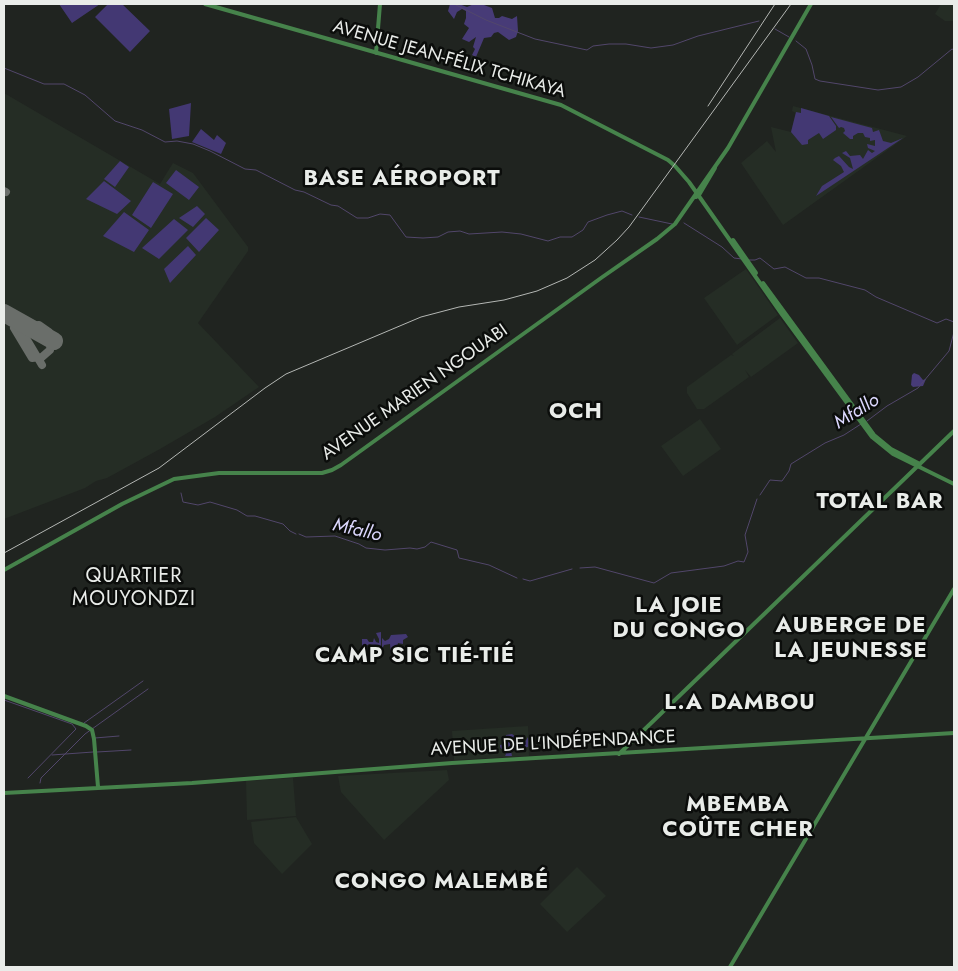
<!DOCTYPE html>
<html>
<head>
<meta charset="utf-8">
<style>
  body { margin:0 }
  #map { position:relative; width:958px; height:971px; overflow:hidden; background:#202420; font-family:Jost,sans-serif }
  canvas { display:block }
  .frame { position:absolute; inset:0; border:5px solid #e9ece9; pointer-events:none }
</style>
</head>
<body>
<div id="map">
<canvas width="958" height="971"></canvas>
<div class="frame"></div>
</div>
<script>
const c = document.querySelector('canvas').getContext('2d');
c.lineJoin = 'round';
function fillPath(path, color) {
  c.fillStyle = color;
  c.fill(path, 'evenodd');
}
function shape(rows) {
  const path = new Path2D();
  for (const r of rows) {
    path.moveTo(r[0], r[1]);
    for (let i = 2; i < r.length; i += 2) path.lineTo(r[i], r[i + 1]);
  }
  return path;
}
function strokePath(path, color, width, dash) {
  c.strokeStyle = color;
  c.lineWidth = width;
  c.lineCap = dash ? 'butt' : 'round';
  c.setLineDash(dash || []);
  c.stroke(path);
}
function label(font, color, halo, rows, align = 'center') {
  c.font = font + ' Jost,sans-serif';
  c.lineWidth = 5;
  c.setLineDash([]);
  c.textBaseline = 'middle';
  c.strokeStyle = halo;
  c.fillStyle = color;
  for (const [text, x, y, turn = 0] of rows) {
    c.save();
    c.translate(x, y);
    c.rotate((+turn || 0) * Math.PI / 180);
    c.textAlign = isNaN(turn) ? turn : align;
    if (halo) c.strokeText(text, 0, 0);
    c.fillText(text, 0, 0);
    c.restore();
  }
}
fillPath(shape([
  [941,4,954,4,954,21,945,21,935,14],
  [4,93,160,184,173,163,193,173,248,247,248,251,198,323,259,387,215,417,160,449,107,478,96,481,85,488,4,519],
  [793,106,907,136,783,225,741,163,767,141,776,152,771,127,791,132,796,113,792,111],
  [746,269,778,315,737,345,704,298],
  [780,318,798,343,751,377,745,370,749,377,704,409,697,409,687,393,687,387,731,355,734,356,732,354],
  [700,419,721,449,683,476,661,446],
  [528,726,529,756,454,760,452,731],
  [447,770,449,780,384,840,341,792,338,776],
  [293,778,296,816,247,820,246,781],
  [296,817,312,844,282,874,254,843,251,822],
  [577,867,606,896,567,932,540,904]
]), '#252d25');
fillPath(shape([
  [59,4,100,4,72,23],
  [108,4,122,4,150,31,130,52,95,17],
  [191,103,189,136,172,139,169,109],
  [801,108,829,116,836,126,836,130,823,139,819,133,808,140,808,144,802,145,791,132,796,112,801,113],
  [831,117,872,128,873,132,879,130,883,141,891,143,903,138,816,196,822,186,844,172,841,166,833,160,835,158,839,156,849,167,853,169,850,158,842,153,846,151,850,156,860,155,863,159,868,150,872,153,875,151,868,148,867,144,875,146,875,140,870,141,870,138,865,137,863,133,858,133,853,136,853,139,850,139,843,133,845,131,844,128,841,127,839,128],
  [201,129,214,140,217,135,226,143,221,154,192,142],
  [120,161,129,167,115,187,104,179],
  [176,170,199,187,189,200,166,183],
  [104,181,131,201,117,214,86,199],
  [153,182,173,194,151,228,132,215],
  [197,206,205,214,193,227,179,218],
  [124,212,149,230,134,252,103,236],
  [206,218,219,230,199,252,186,238],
  [174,219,188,230,159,259,142,248],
  [188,246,196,255,170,283,164,269],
  [381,632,381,648,378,645,373,650,372,645,369,644,362,649,362,639,367,639,369,642,373,642,374,638,376,642,379,643,379,639,376,633],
  [406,634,408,637,403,640,403,644,398,643,396,654,391,654,390,644,384,645,382,649,382,638,385,641,389,639,391,635],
  [512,734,516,737,514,745,524,744,528,737,528,747,513,749,511,751,512,756,505,756,506,754,500,747,500,745,505,744,506,735]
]), '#433873');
fillPath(shape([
  [450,4,459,4,467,7,474,4,484,5,492,8,495,18,499,18,502,16,512,19,517,16,518,31,516,37,509,40,498,32,494,33,491,37,484,38,476,57,472,55,475,49,473,47,476,37,469,42,462,39,469,28,464,24,466,18,466,11,462,9,457,12,454,19,448,11],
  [914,373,919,375,923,380,926,379,923,386,913,387,911,385,912,375]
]), '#473b77');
strokePath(shape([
  [454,4,486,20,535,39,587,50,593,46,609,44,626,44,651,48,673,45,698,36,759,21],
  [775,29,789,37],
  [796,41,806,49,812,65,815,79,820,81,878,90,901,87,918,77,952,49,954,50],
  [4,68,44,84,64,84,85,95,115,121,142,130,165,142,177,141,193,144,210,151,245,169,256,170,295,190,304,192,331,205,338,206,357,218,368,218,380,214,390,215,406,237,423,238,438,237,448,232,460,231,469,234,502,232,521,234,548,241,560,237,572,237,583,230,588,222,607,215,622,211,632,215],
  [639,217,672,224],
  [684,223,722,247,734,258,742,259],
  [748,260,755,260,760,258,774,269,785,267,806,278,819,278,865,290,876,297,937,323,946,319,954,322],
  [867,421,887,406,918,388,949,351,954,332],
  [181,493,183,502,198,505,210,502,237,510,247,516,255,516,283,524,290,531,296,534],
  [760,495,770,480,782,481,789,471,791,464,825,443,844,435,861,424],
  [299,534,306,537,335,536,359,544,366,548,385,550,410,548,417,549,425,547,431,542,457,550,459,558,489,565,517,578],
  [580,568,595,567,654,583,671,573,724,566,738,561,744,562,748,552,745,535,757,499],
  [523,579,530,581,572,569],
  [4,700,72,724,76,729,28,778],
  [84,723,143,681],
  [95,738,119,736],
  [97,752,131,750],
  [52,755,93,752],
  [40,783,41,778,85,734,148,689]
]), '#52476b', 1);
strokePath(shape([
  [4,191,6,192],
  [11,317,17,323,42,365],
  [14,328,32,358,42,357,50,350,51,340,49,332,39,325,28,326]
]), '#6a6e6a', 8);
strokePath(shape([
  [4,313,54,341]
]), '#6a6e6a', 18);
strokePath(shape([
  [205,4,561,105,668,160,675,166,689,182,781,313,872,437,893,454,954,484],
  [376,53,380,4],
  [696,197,699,195,715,168],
  [733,240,756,273],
  [763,283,874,435,891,449,920,464],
  [4,570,122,504,174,479,219,473,322,473,332,470,341,465,601,278,657,239,675,224,728,148,811,4],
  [4,696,86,726,92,730,94,739,98,787],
  [619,754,954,431],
  [4,793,192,783,452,763,954,733],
  [730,967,954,589]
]), '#46834b', 4);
strokePath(shape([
  [708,106,775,4],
  [4,553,159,468,265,388,286,374,421,317,459,307,504,300,537,291,567,278,595,260,617,240,629,227,791,4]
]), '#b4b7b4', 1);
label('18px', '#e9ece9', '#0b0d0b', [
  ["AVENUE JEAN-FÉLIX TCHIKAYA",449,60,16],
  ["AVENUE MARIEN NGOUABI",415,393,-35],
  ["AVENUE DE L'INDÉPENDANCE",553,744,-3]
]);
label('italic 19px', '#dcd8fe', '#0b0d0b', [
  ["Mfallo",857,412,-32],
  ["Mfallo",357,531,13]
]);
c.letterSpacing = '1px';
label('20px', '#e9ece9', '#0b0d0b', [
  ["QUARTIER",134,577],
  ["MOUYONDZI",134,600]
]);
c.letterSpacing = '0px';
c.letterSpacing = '1px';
label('bold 22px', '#e9ece9', '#0b0d0b', [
  ["BASE AÉROPORT",402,180],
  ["OCH",576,413],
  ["TOTAL BAR",880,503],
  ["LA JOIE",679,607],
  ["DU CONGO",679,632],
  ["AUBERGE DE",851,627],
  ["LA JEUNESSE",851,652],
  ["CAMP SIC TIÉ-TIÉ",415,657],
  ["L.A DAMBOU",740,704],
  ["MBEMBA",738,806],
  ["COÛTE CHER",738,831],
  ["CONGO MALEMBÉ",442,883]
]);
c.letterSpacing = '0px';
</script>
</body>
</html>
